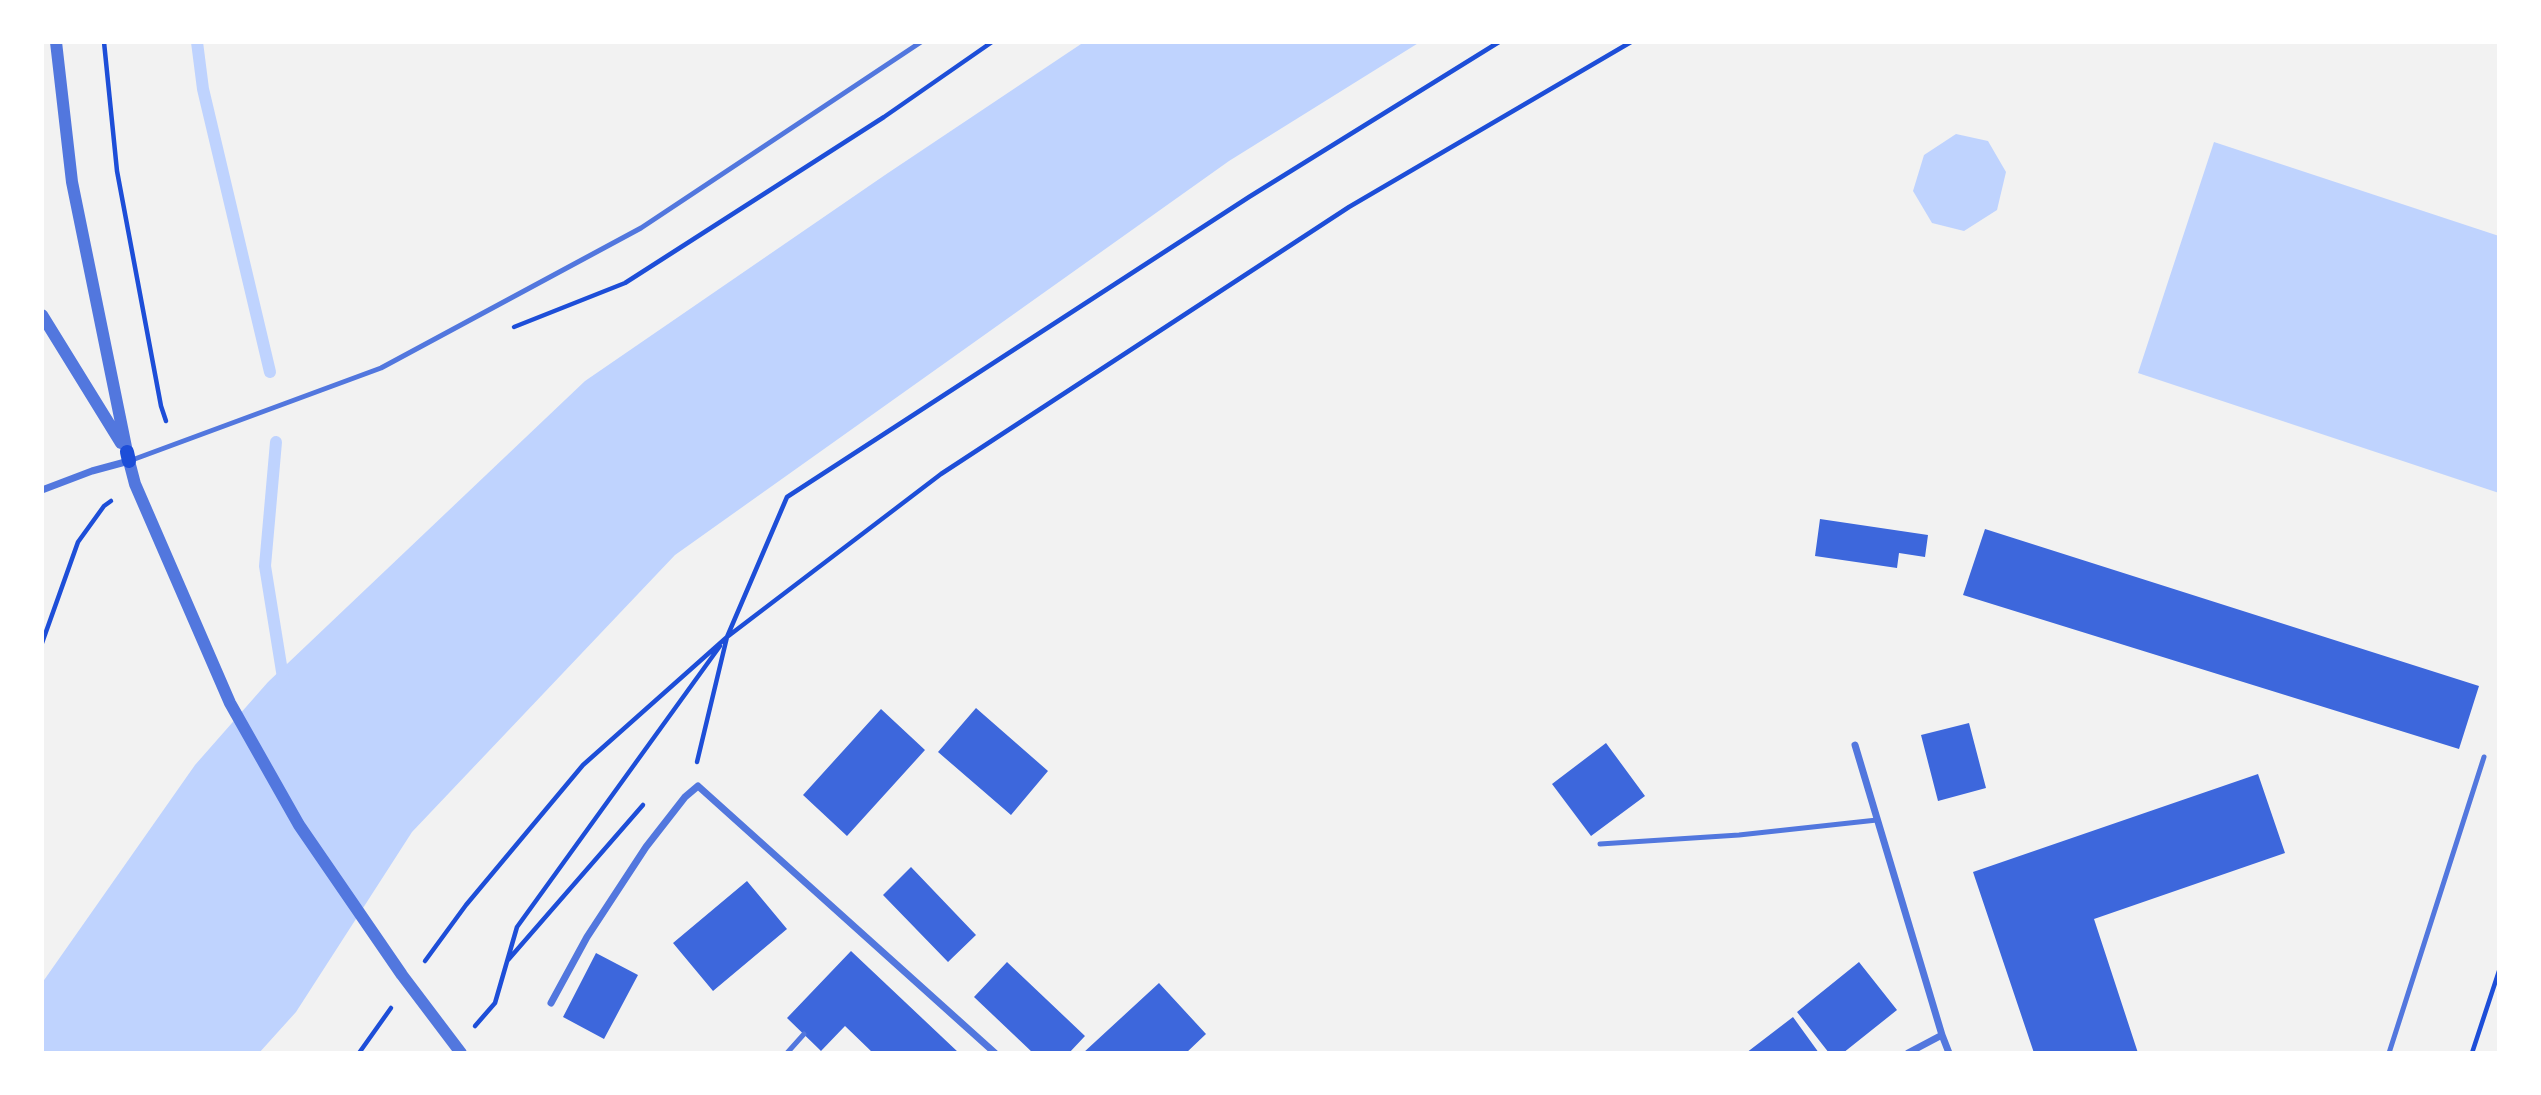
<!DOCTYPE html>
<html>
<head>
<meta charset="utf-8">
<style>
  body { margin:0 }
  #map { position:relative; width:2541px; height:1095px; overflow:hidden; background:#f2f2f2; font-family:"Work Sans",sans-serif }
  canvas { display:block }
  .frame { position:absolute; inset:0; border:44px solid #fff; pointer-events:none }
</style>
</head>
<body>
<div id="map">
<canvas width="2541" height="1095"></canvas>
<div class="frame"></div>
</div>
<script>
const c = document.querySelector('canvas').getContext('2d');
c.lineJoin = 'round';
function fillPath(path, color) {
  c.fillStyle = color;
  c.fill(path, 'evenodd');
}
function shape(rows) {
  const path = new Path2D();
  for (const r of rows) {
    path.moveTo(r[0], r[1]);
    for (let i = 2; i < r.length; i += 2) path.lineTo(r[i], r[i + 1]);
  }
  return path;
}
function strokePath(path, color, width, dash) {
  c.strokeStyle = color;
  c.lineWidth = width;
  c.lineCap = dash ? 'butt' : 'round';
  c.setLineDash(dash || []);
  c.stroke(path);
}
fillPath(shape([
  [1084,42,1420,42,1229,161,675,555,412,832,296,1012,259,1053,42,1053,42,983,195,765,268,682,585,381,885,175],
  [1956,134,1988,141,2006,172,1997,210,1964,231,1932,223,1913,191,1924,155],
  [2214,142,2499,236,2499,493,2138,373]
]), '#bfd3fe');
strokePath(shape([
  [197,42,203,89,270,372],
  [276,442,265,566,284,684]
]), '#bfd3fe', 12);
fillPath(shape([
  [1820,519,1928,535,1925,557,1899,553,1897,568,1815,556],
  [1985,529,2479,686,2459,749,1963,595],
  [976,708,1048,771,1011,815,938,752],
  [881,709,925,750,847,836,803,795],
  [1969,723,1986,788,1938,801,1921,735],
  [1606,743,1645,796,1591,836,1552,784],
  [2258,774,2285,853,2094,919,2138,1053,2034,1053,1973,872],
  [911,867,976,935,948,962,883,895],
  [747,881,787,929,713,991,673,943],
  [851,951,959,1053,873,1053,845,1026,821,1051,787,1018],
  [596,953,638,975,604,1039,563,1017],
  [1007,962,1085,1036,1069,1053,1033,1053,974,997],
  [1859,962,1897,1010,1843,1053,1829,1053,1797,1012],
  [1159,983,1206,1034,1186,1053,1083,1053],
  [1793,1017,1819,1053,1746,1053]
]), '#3d67dc');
strokePath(shape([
  [104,42,117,171,161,406,166,421],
  [514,327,625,283,884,117,992,42],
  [42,643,78,542,104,506,111,501],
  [697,762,727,637,787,497,1249,197,1499,42],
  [508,960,643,805],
  [425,961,466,905,583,765,727,637,941,474,1349,207,1631,42],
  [475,1026,495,1003,517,927,720,646],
  [359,1053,391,1008],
  [2472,1053,2499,971]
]), '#1d4ed8', 4.5);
strokePath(shape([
  [132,460,381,368,641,228,921,42],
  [1600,844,1739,835,1877,820],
  [787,1053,804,1034],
  [2389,1053,2484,757]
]), '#5277de', 5);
strokePath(shape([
  [42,490,92,471,129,461],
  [1855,745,1942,1035,1949,1053],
  [551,1003,587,937,646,847,685,797,698,786,995,1053],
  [1908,1053,1942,1035]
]), '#5277de', 7);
strokePath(shape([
  [56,42,72,182,127,452],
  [42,315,121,443],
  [129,461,135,484,230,703,299,825,402,975,461,1053]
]), '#5277de', 12);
strokePath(shape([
  [127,452,129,461]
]), '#1d4ed8', 14);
</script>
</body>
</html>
